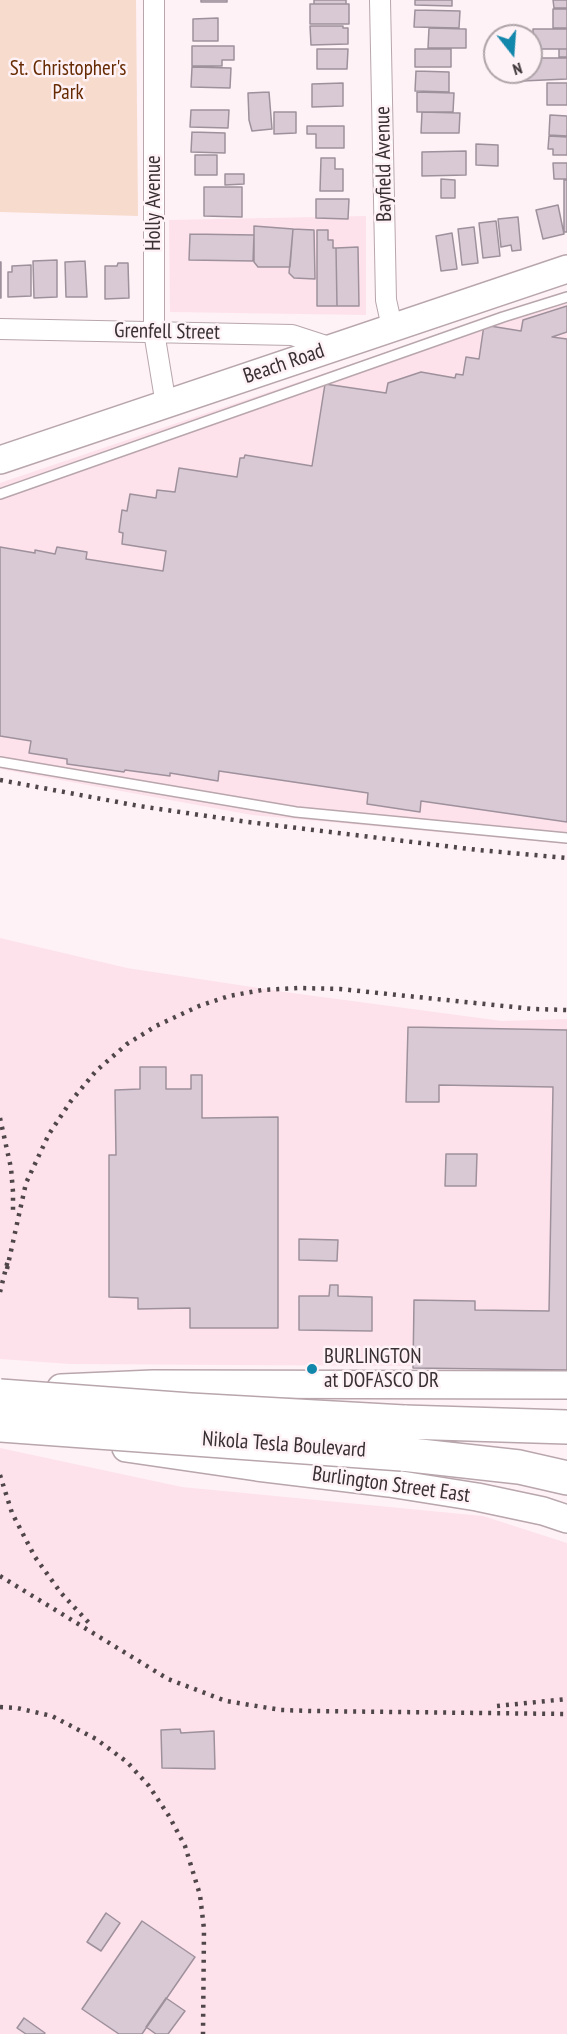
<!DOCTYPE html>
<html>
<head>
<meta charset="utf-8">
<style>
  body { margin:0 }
  #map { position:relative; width:567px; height:2034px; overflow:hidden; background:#fef2f6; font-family:"PT Sans Narrow",sans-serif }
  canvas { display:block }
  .north { position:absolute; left:483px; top:24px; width:60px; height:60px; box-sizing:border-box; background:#fef2f6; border:2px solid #afa4a8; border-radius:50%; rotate:163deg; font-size:16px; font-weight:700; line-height:24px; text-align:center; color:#383033 }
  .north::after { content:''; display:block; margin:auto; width:21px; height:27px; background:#1287ac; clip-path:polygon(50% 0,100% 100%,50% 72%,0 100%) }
</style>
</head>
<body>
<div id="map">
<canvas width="567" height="2034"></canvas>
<div class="north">N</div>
</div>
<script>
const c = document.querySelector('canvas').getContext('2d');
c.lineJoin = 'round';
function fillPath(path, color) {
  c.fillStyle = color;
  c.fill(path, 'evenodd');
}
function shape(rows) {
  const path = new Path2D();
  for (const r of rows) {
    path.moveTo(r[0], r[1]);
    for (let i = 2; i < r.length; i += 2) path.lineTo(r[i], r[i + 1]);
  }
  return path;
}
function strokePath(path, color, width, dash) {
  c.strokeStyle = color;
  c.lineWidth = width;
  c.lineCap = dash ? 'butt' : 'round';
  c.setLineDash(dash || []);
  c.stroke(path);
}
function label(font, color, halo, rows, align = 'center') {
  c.font = font + ' "PT Sans Narrow",sans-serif';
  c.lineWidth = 5;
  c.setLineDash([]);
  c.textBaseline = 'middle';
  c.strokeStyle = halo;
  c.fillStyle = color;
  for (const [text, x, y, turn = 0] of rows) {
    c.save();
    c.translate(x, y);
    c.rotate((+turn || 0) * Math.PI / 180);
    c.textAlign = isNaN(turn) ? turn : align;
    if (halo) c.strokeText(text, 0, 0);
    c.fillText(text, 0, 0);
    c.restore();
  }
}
fillPath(shape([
  [366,216,366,315,170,312,169,220],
  [567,291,567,844,252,815,0,769,0,483],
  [0,938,127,968,285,992,502,1021,567,1019,567,1367,70,1364,0,1359],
  [0,1448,182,1487,483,1516,567,1543,567,2034,0,2034]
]), '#fee2eb');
fillPath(shape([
  [0,0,136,0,138,216,0,212]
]), '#f7dbcd');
const building = shape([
  [201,0,227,0,227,2,201,2,201,0],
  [314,0,346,0,346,4,314,4,314,0],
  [415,0,452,0,452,6,415,5,415,0],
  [553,0,567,0,567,8,554,8,553,0],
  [310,4,349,4,349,24,310,24,310,4],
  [553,9,567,9,567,28,553,28,553,9],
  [415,10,460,11,459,28,414,27,415,10],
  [218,18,218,41,193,41,193,19,218,18],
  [310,26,343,26,343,28,348,28,348,44,311,45,310,26],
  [429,28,466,29,466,48,428,48,429,28],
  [533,29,567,29,567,49,533,49,533,29],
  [192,46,234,46,234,60,222,60,222,66,192,66,192,46],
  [317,49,348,49,347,69,317,69,317,49],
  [415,49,451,49,451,67,415,67,415,49],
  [559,49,567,49,567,57,559,57,559,49],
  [539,58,567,58,567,79,522,81,522,72,531,72,531,60,539,60,539,58],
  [192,67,231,68,230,88,191,87,192,67],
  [416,71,449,72,449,92,415,91,416,71],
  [343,83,343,106,312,107,312,84,343,83],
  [547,83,567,83,567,105,547,105,547,83],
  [269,92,272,129,252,131,249,120,248,93,269,92],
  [417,92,454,93,453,112,417,112,417,92],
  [191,110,229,110,228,128,190,127,191,110],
  [274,112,296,112,296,133,274,134,274,112],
  [422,112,460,113,459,133,421,133,422,112],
  [550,115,567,116,567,136,549,135,550,115],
  [307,126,344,126,344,148,316,148,316,134,307,134,307,126],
  [192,132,225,133,225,153,191,152,192,132],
  [549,136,567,137,567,155,553,155,553,149,548,149,549,136],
  [476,144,498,145,498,166,476,165,476,144],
  [466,151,466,175,422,176,422,152,466,151],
  [195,155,217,155,217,175,195,175,195,155],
  [321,158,335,158,335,169,343,169,343,191,320,191,321,158],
  [553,163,567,163,567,179,554,179,553,163],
  [225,174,244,174,244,184,225,185,225,174],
  [441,179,455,180,455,198,441,198,441,179],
  [564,180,567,180,567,232,564,232,564,180],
  [204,187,242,187,242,217,204,216,204,187],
  [316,199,349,199,348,219,316,218,316,199],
  [558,205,564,234,543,239,536,210,558,205],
  [518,217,521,250,512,251,511,245,501,247,498,219,518,217],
  [496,221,500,256,483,258,479,223,496,221],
  [254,226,293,229,290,267,258,267,254,262,254,226],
  [474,227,478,263,462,265,458,229,474,227],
  [293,229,314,230,315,279,294,278,289,273,293,229],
  [317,230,328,230,328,240,333,240,333,248,336,248,337,306,317,306,317,230],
  [452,233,457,269,441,271,436,236,452,233],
  [190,234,254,235,253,261,189,260,190,234],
  [358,247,359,306,337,306,336,248,358,247],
  [57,260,57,297,34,298,33,261,57,260],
  [85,261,87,297,66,297,65,262,85,261],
  [0,262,1,262,1,298,0,298,0,262],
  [118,263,128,263,129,298,105,299,105,266,117,266,118,263],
  [31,265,31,296,8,297,8,272,12,272,12,266,31,265],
  [567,306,567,332,552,337,567,339,567,822,421,801,420,812,367,804,368,793,219,771,218,781,170,773,170,776,125,770,124,772,67,764,67,759,29,753,31,741,0,736,0,547,35,553,35,550,55,554,57,547,87,552,86,559,163,571,166,551,122,544,123,533,119,532,122,510,127,511,130,494,156,498,157,490,175,492,179,468,237,477,240,458,244,458,245,455,312,466,325,384,386,393,388,383,421,372,455,378,456,374,463,375,466,357,479,359,484,325,521,331,523,320,567,306],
  [408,1027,567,1030,567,1370,413,1368,414,1300,475,1301,475,1310,549,1311,553,1087,439,1085,439,1102,406,1102,408,1027],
  [140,1067,166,1067,166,1089,191,1089,191,1075,202,1075,202,1118,278,1117,278,1328,190,1328,190,1308,138,1309,138,1298,109,1297,109,1155,116,1155,115,1090,140,1089,140,1067],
  [446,1154,477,1154,476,1186,445,1186,446,1154],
  [299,1239,338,1240,337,1261,299,1260,299,1239],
  [330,1285,338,1285,338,1296,372,1297,372,1331,299,1330,299,1296,329,1296,330,1285],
  [180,1729,181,1733,214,1731,215,1769,162,1768,161,1730,180,1729],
  [106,1913,120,1923,101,1951,87,1942,106,1913],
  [142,1921,195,1957,142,2034,119,2034,82,2009,142,1921],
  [166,1998,185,2011,168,2034,156,2034,146,2027,166,1998],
  [24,2018,45,2033,44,2034,26,2034,17,2028,24,2018]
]);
fillPath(building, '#d8c9d5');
strokePath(building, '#9e919c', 1.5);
const lane = shape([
  [0,494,503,317,567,297],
  [0,762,296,812,567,838]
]);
const street = shape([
  [154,0,154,332,166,405],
  [380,0,386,300,392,327],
  [0,329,292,335,332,348]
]);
const secondary = shape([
  [0,460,567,269],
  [61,1388,153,1384,567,1385],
  [126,1448,257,1467,389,1483,477,1497,543,1511,567,1519]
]);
const highway = shape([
  [404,1422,567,1427],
  [402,1454,519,1467,567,1478]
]);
strokePath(lane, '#b8a6ac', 12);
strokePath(street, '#b8a6ac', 22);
strokePath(secondary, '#b8a6ac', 30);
strokePath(highway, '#b8a6ac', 36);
strokePath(lane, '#fff', 9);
strokePath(street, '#fff', 20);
strokePath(secondary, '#fff', 27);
strokePath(highway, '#fff', 33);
strokePath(shape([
  [0,780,139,806,248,822,478,850,567,858],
  [0,1118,11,1168,13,1192,13,1213],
  [7,1269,26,1183,49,1134,71,1101,96,1071,127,1044,156,1026,199,1006,229,996,262,990,298,988,340,989,533,1009,567,1010],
  [0,1292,8,1260],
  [0,1475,12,1513,35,1557,61,1593,90,1624],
  [0,1576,168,1679,226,1701,281,1710,312,1711,567,1714],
  [497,1706,567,1699],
  [0,1707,17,1708,52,1716,96,1739,127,1762,149,1786,169,1816,185,1846,200,1895,204,1929,203,2034]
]), '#4f4649', 4.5, [3, 6]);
const highwayBridge = shape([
  [0,1396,190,1410,404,1422],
  [0,1425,402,1454]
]);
strokePath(highwayBridge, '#b8a6ac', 36, []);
strokePath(highwayBridge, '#fff', 33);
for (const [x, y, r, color] of [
  [312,1369,6,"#1287ac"]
]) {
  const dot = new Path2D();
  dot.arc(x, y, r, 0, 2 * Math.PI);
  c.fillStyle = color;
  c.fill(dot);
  strokePath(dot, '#fef2f6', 2);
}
label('21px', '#662b02', '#fef2f6', [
  ["St. Christopher's",68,69],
  ["Park",68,93]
]);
label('21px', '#383033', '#fef2f6', [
  ["Bayfield Avenue",384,164,-91],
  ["Holly Avenue",154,203,-90],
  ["Grenfell Street",167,332,1],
  ["Beach Road",284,364,-19],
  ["Nikola Tesla Boulevard",284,1445,4],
  ["Burlington Street East",391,1485,8]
]);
label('21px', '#383033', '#fef2f6', [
  ["BURLINGTON",324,1357],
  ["at DOFASCO DR",324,1381]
], 'left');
</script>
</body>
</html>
